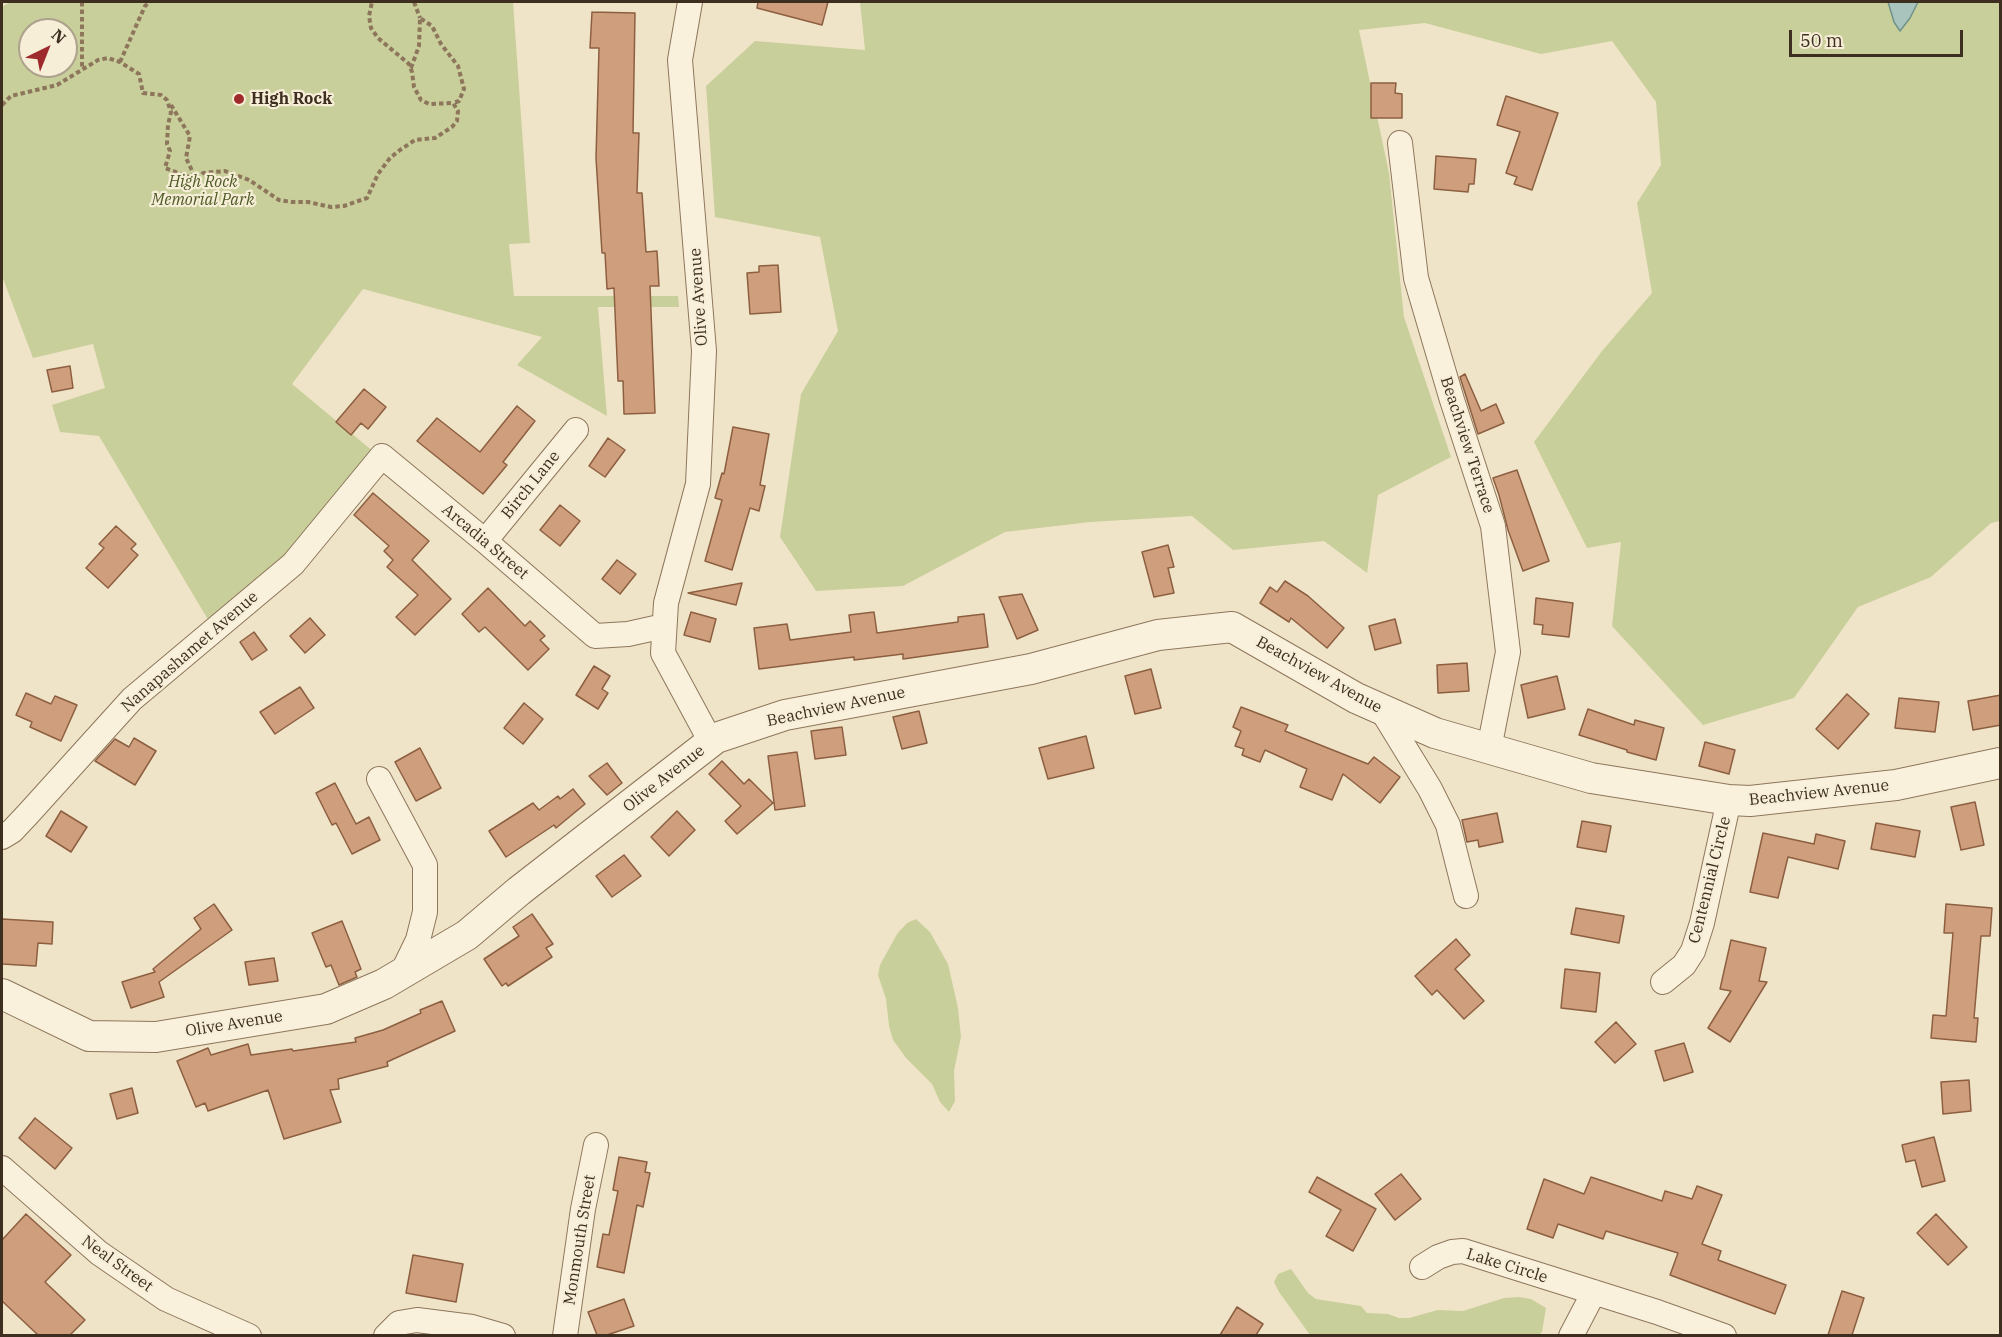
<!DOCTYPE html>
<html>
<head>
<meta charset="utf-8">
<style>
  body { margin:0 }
  #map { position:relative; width:2002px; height:1337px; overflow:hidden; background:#f0e4c8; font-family:"IBM Plex Serif",serif }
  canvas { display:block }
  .frame { position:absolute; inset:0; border:3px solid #3d2e20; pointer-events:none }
  .north { position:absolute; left:18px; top:18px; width:60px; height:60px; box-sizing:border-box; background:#f7eed8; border:2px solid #ada18e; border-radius:50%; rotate:43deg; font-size:16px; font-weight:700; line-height:24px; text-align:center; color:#3d2e20 }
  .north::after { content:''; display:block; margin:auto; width:21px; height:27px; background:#9e2a2b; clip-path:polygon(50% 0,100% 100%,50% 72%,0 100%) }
  .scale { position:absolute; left:1789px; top:30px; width:174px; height:27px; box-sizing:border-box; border:3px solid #3d2e20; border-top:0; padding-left:8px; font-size:18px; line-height:21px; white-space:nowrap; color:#3d2e20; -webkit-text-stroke:4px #f7eed8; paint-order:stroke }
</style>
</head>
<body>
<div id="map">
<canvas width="2002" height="1337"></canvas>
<div class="frame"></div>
<div class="north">N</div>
<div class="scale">50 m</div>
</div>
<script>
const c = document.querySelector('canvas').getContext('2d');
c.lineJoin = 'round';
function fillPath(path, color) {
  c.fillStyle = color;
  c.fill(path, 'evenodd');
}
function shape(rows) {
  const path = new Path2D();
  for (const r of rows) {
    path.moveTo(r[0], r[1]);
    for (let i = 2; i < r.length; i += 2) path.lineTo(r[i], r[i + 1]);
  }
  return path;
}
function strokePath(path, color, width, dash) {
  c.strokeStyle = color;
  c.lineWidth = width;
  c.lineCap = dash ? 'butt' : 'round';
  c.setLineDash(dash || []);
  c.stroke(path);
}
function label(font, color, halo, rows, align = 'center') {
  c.font = font + ' "IBM Plex Serif",serif';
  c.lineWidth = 4.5;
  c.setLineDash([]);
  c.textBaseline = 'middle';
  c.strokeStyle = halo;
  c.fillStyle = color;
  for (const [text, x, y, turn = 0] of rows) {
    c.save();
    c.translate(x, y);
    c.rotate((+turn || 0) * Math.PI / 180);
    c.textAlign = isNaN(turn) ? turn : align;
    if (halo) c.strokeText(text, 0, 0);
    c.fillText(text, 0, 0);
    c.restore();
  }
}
fillPath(shape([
  [10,2,513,2,530,243,509,244,514,296,678,296,679,307,598,307,607,416,517,365,542,337,363,289,292,384,374,452,281,560,210,623,99,436,60,432,52,405,105,388,93,344,33,358,2,276,2,7],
  [30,30,66,30,66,66,30,66],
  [860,2,2000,2,2000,521,1991,523,1931,577,1858,607,1794,698,1703,725,1612,626,1621,542,1587,548,1534,442,1602,351,1652,293,1637,203,1661,165,1656,102,1612,41,1541,54,1425,23,1359,30,1389,173,1404,317,1451,457,1378,495,1367,573,1324,541,1233,550,1192,516,1090,522,1005,532,903,586,816,591,780,537,801,394,838,331,820,237,715,217,706,86,755,41,865,50],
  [916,919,930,932,948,964,958,1008,961,1037,954,1071,955,1101,949,1112,940,1102,932,1084,906,1058,893,1040,889,1026,886,999,878,975,880,965,897,934,907,923],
  [1291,1269,1308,1293,1316,1299,1361,1306,1367,1313,1388,1314,1399,1318,1409,1318,1438,1310,1463,1311,1504,1298,1519,1297,1531,1299,1546,1308,1542,1332,1538,1336,1310,1335,1279,1292,1274,1282,1278,1274]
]), '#c9cf9b');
const water = shape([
  [1888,2,1918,2,1910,18,1900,31,1894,22,1888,2]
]);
fillPath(water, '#a9c4bc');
strokePath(water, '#6f938a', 1.5);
const building = shape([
  [758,2,828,2,822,25,757,8,758,2],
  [592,12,635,13,633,133,639,133,637,193,642,193,646,252,657,251,659,286,650,286,655,413,624,414,623,381,618,381,614,288,607,289,605,253,602,253,596,158,599,48,590,48,592,12],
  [1371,83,1396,83,1395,93,1402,94,1402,118,1371,118,1371,83],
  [1506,96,1558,113,1532,190,1514,184,1517,177,1506,173,1520,132,1497,125,1506,96],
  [1436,156,1476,159,1474,184,1469,184,1468,192,1434,189,1436,156],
  [778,265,781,312,750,314,747,273,759,272,759,266,778,265],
  [70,366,73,388,52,392,47,370,70,366],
  [1465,374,1481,411,1496,404,1504,423,1478,434,1460,377,1465,374],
  [364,389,386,407,368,429,361,423,351,435,336,422,364,389],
  [517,406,535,421,503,462,507,465,483,494,417,441,437,418,480,452,517,406],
  [733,427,769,434,760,485,765,486,759,511,750,508,732,570,705,561,722,500,715,498,722,473,724,474,733,427],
  [608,438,625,450,605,477,589,466,608,438],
  [1517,470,1549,561,1523,571,1508,530,1499,495,1493,478,1517,470],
  [373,493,429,541,412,560,451,599,415,635,396,617,418,595,387,567,393,560,384,551,389,546,354,515,373,493],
  [560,505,580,521,560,546,540,530,560,505],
  [116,526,136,544,131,549,138,555,108,588,86,568,104,548,99,544,116,526],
  [1168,545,1174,567,1168,568,1174,593,1154,597,1142,552,1168,545],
  [617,560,636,574,620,594,602,579,617,560],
  [1285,581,1308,596,1344,628,1327,648,1291,618,1289,622,1260,603,1270,587,1277,592,1285,581],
  [742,583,736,605,688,593,742,583],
  [488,588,525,626,530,621,545,636,540,640,549,649,528,670,485,627,479,632,462,614,488,588],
  [1022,594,1038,630,1017,639,999,597,1022,594],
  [1536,598,1573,603,1569,637,1542,634,1543,625,1534,624,1536,598],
  [691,612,716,619,710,642,684,635,691,612],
  [874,612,877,633,958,622,958,617,984,614,988,647,903,659,903,654,854,660,854,657,759,669,754,628,787,624,790,640,851,632,849,615,874,612],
  [310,618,325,635,305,653,290,636,310,618],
  [1395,619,1401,643,1375,650,1369,626,1395,619],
  [254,632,267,650,252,660,240,642,254,632],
  [1467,663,1469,691,1438,693,1437,665,1467,663],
  [594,666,610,676,602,689,608,693,598,709,576,695,594,666],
  [1151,669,1161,708,1135,714,1125,676,1151,669],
  [1557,676,1565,709,1528,718,1521,685,1557,676],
  [300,687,314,708,275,734,260,712,300,687],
  [26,693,51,704,55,696,77,705,61,741,30,727,32,722,16,715,26,693],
  [1847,694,1869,714,1838,749,1816,729,1847,694],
  [2001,695,2001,725,1973,730,1968,701,2001,695],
  [1899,698,1939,702,1935,732,1895,728,1899,698],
  [524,703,543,719,523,744,504,728,524,703],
  [1241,707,1288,725,1285,731,1368,764,1374,757,1400,777,1380,803,1343,774,1332,800,1300,787,1307,769,1265,750,1260,762,1242,755,1244,749,1235,746,1241,731,1233,727,1241,707],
  [1588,709,1634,725,1635,720,1664,728,1656,760,1627,752,1627,750,1579,735,1588,709],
  [919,711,927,743,902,749,893,717,919,711],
  [842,727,846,755,815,759,811,731,842,727],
  [1086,736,1094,768,1048,779,1039,748,1086,736],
  [134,738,156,751,135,785,95,761,115,739,129,747,134,738],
  [1705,742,1735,750,1729,774,1699,766,1705,742],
  [420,748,441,788,416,801,395,762,420,748],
  [797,752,805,806,775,810,768,756,797,752],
  [722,761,744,784,749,779,773,803,737,834,725,821,741,806,709,774,722,761],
  [607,763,622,783,607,795,589,776,607,763],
  [335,783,356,824,369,817,380,840,352,854,336,823,332,825,316,793,335,783],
  [573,789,585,804,556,828,554,825,506,857,489,831,533,803,539,810,558,796,560,799,573,789],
  [1975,802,1984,845,1961,850,1951,807,1975,802],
  [61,811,87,827,71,852,46,836,61,811],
  [677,811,695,830,669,856,651,837,677,811],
  [1497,813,1503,842,1479,847,1478,840,1467,842,1462,820,1497,813],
  [1582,821,1611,826,1606,852,1577,847,1582,821],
  [1876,823,1920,831,1915,857,1871,849,1876,823],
  [1763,833,1814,844,1816,834,1845,841,1838,869,1788,857,1778,898,1750,892,1763,833],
  [624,855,641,876,612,897,596,876,624,855],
  [214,904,232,930,159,982,164,997,131,1008,122,982,155,972,153,969,201,929,194,918,214,904],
  [1946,904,1992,908,1990,936,1981,936,1974,1018,1978,1018,1976,1042,1931,1038,1933,1015,1946,1016,1953,933,1944,933,1946,904],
  [1576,908,1624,916,1619,943,1571,934,1576,908],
  [532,914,553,944,546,948,552,957,508,986,506,983,502,986,484,959,519,936,513,927,532,914],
  [2,919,53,922,52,944,38,943,36,966,2,964,2,919],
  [342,921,361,969,355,972,357,977,339,985,331,965,326,967,312,933,342,921],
  [1456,939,1470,955,1455,969,1484,1001,1464,1019,1437,990,1432,995,1415,976,1456,939],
  [1731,940,1766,948,1759,981,1767,982,1730,1042,1708,1028,1731,991,1720,989,1731,940],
  [274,958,278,981,249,985,245,962,274,958],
  [1565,969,1600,973,1596,1012,1561,1008,1565,969],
  [442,1001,455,1031,387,1062,388,1066,338,1079,339,1089,330,1090,341,1122,284,1139,268,1090,208,1111,205,1103,196,1107,177,1061,208,1048,211,1055,248,1044,251,1055,292,1049,293,1051,356,1042,355,1038,383,1030,421,1013,420,1010,442,1001],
  [1616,1022,1636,1044,1615,1063,1595,1042,1616,1022],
  [1684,1043,1693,1072,1664,1081,1655,1051,1684,1043],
  [1969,1080,1971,1111,1943,1114,1941,1082,1969,1080],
  [132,1088,138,1113,117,1119,110,1094,132,1088],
  [35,1118,72,1148,55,1169,19,1138,35,1118],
  [1934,1137,1945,1181,1922,1187,1915,1160,1906,1162,1902,1145,1934,1137],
  [619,1157,647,1162,645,1172,650,1173,643,1207,637,1205,624,1273,597,1267,603,1234,609,1235,618,1191,613,1190,619,1157],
  [1401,1174,1421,1199,1395,1220,1375,1194,1401,1174],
  [1317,1177,1376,1209,1353,1251,1326,1236,1341,1210,1309,1192,1317,1177],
  [1591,1177,1662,1201,1665,1191,1692,1199,1697,1186,1722,1195,1702,1244,1721,1251,1718,1260,1786,1285,1775,1314,1670,1275,1678,1253,1606,1231,1603,1239,1558,1224,1553,1238,1527,1229,1544,1179,1584,1194,1591,1177],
  [26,1214,71,1255,45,1282,85,1320,70,1335,38,1335,2,1301,2,1240,26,1214],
  [1936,1214,1967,1247,1948,1265,1917,1233,1936,1214],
  [413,1255,463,1264,456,1302,406,1293,413,1255],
  [1842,1291,1864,1298,1852,1335,1828,1335,1842,1291],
  [624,1299,634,1326,607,1335,597,1335,588,1312,624,1299],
  [1237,1307,1263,1324,1256,1335,1220,1335,1237,1307]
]);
fillPath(building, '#cf9f7d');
strokePath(building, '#8d5f41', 1.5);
const minor = shape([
  [690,2,680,60,704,351,698,484,666,603,663,653,711,742],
  [1400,143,1416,278,1452,400,1493,526,1508,652,1489,749],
  [485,541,576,430],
  [1381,709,1430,789,1448,825,1466,896],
  [379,779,425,865,425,912,418,940,401,975],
  [2,837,12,831,28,814,132,699,293,564,382,456,485,541,595,636,628,634,664,626],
  [1663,982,1684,965,1693,951,1702,923,1729,800],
  [2,1168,99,1253,166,1299,249,1336],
  [1422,1267,1438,1257,1452,1252,1463,1251,1657,1312,1724,1336],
  [386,1336,399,1323,417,1320,472,1327,503,1336],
  [565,1336,583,1209,596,1145],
  [1571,1336,1594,1292]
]);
const tertiary = shape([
  [2,994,89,1036,156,1037,326,1009,384,984,467,935,519,891,716,738,785,715,1031,669,1158,635,1232,627,1356,698,1435,733,1591,778,1729,800,1750,801,1896,785,2000,763]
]);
strokePath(minor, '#8d765c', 26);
strokePath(tertiary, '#8d765c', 32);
strokePath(shape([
  [82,2,82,69],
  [414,2,420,18],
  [120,62,145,6,150,2],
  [411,68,419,46,420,18,432,26,441,44,458,66,464,89,459,101,453,103],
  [2,105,11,96,57,85,98,60,108,58,120,62,139,74,143,93,161,95,167,100,171,112,168,125,167,144,170,151,165,168,197,180],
  [171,105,190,136,186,158,196,179],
  [197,180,203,173,225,171,249,180,279,200,292,202,308,202,331,207,344,206,367,198,378,174,390,158,400,150,415,140,435,138,452,127,457,121,458,111,453,103,429,104,421,100,414,87,412,72,409,64,378,38,371,28,369,16,372,2]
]), '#8d765c', 4, [4.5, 3]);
strokePath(minor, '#faf1dc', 24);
strokePath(tertiary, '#faf1dc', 30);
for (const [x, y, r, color] of [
  [239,99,6,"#9e2a2b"]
]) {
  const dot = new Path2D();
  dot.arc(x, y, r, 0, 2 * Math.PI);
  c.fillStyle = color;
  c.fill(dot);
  strokePath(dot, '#f7eed8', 2);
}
label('bold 16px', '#3d2e20', '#f7eed8', [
  ["High Rock",251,99]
], 'left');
label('italic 16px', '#4d5a26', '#f7eed8', [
  ["High Rock",203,182],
  ["Memorial Park",203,200]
]);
label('16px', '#3d2e20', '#f7eed8', [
  ["Olive Avenue",699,297,-94],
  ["Beachview Terrace",1467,445,72],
  ["Birch Lane",531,485,-51],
  ["Arcadia Street",485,542,40],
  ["Nanapashamet Avenue",190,652,-41],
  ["Beachview Avenue",1319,675,29],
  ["Beachview Avenue",836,707,-12],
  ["Olive Avenue",664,779,-38],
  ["Beachview Avenue",1819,793,-6],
  ["Centennial Circle",1710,880,-76],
  ["Olive Avenue",234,1024,-9],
  ["Monmouth Street",580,1240,-81],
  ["Neal Street",117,1264,36],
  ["Lake Circle",1507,1266,17]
]);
</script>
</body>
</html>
